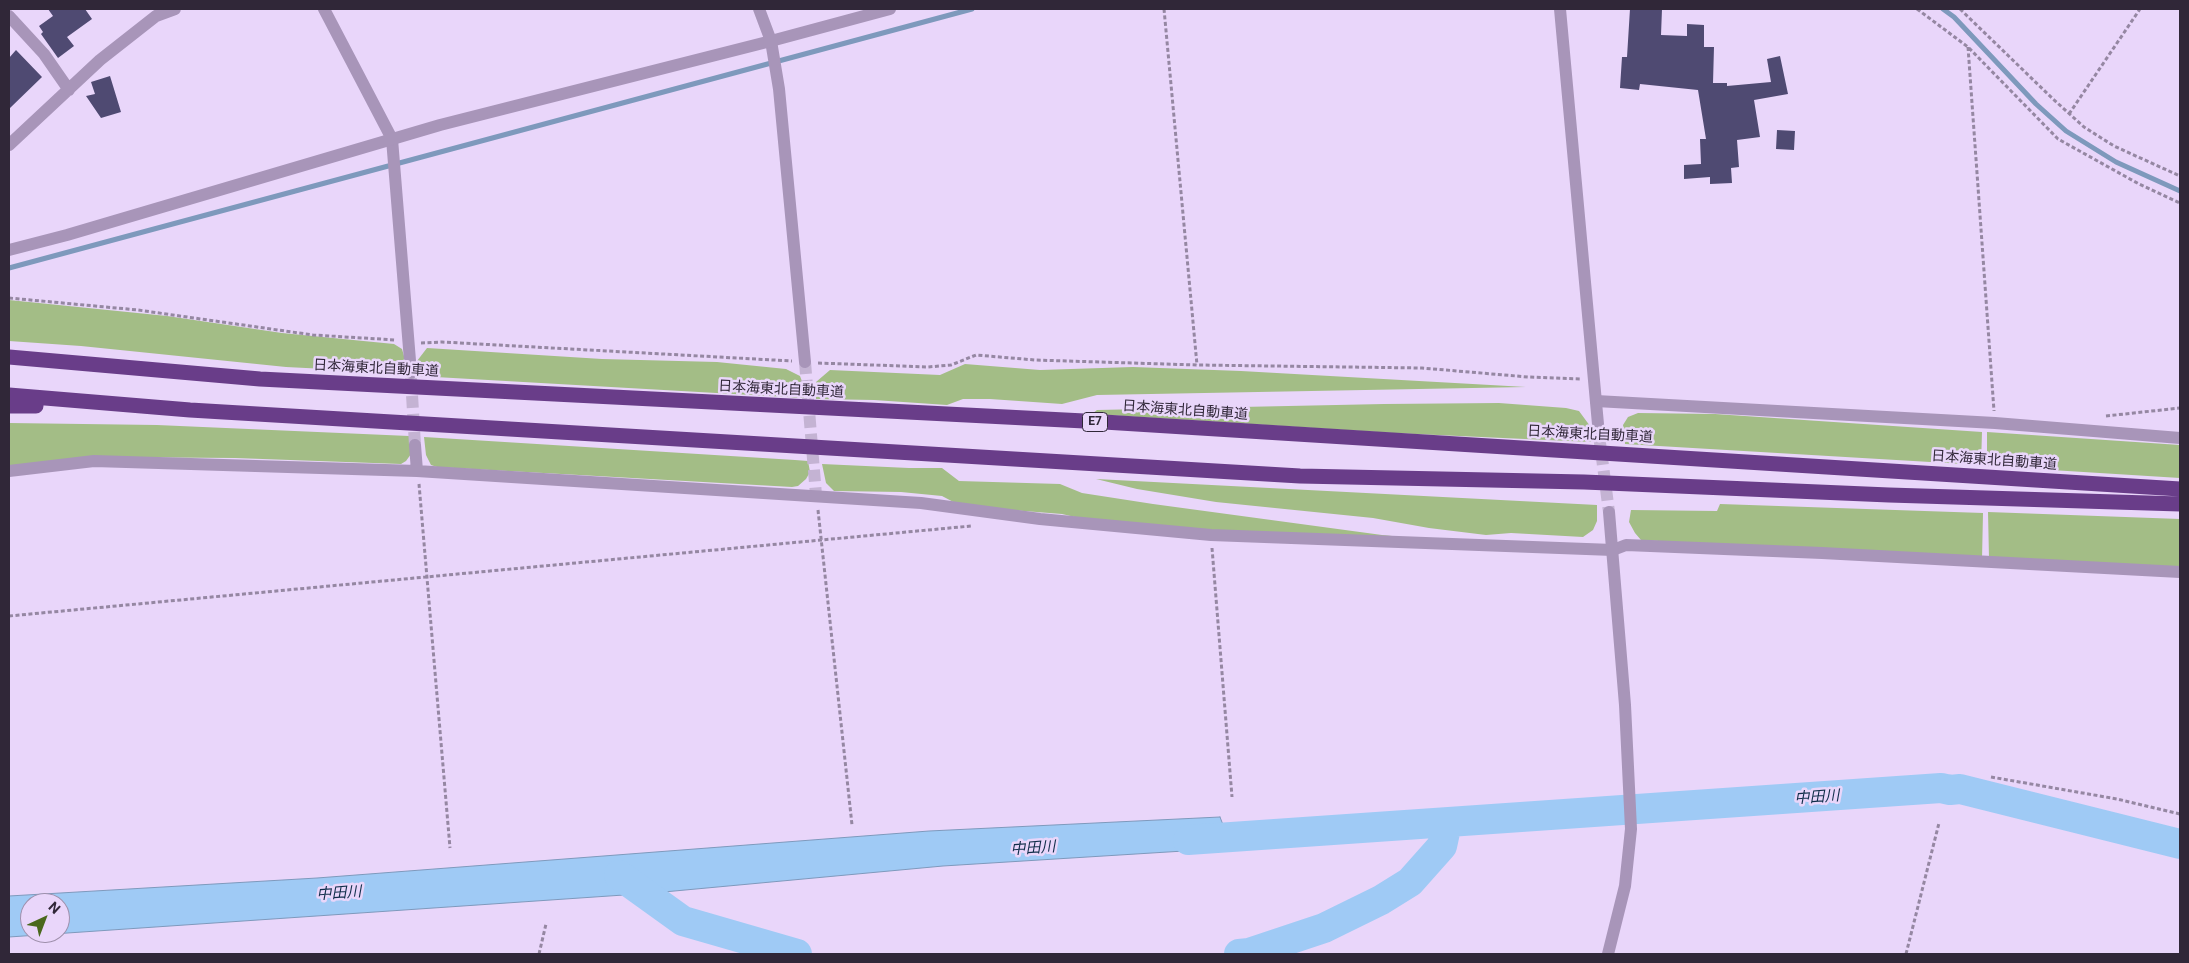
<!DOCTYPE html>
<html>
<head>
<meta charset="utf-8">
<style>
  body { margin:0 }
  #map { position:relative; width:2189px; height:963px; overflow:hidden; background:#e9d6fa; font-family:Roboto,sans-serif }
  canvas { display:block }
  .frame { position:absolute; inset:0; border:10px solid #302738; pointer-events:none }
  .north { position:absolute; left:20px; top:893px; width:50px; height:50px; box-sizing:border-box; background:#e9d6fa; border:1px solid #9f90ac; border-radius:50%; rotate:43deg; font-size:14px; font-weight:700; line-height:20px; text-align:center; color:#302738 }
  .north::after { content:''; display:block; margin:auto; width:18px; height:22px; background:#4a681d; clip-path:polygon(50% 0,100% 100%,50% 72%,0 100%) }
</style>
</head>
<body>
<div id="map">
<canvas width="2189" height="963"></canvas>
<div class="frame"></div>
<div class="north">N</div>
</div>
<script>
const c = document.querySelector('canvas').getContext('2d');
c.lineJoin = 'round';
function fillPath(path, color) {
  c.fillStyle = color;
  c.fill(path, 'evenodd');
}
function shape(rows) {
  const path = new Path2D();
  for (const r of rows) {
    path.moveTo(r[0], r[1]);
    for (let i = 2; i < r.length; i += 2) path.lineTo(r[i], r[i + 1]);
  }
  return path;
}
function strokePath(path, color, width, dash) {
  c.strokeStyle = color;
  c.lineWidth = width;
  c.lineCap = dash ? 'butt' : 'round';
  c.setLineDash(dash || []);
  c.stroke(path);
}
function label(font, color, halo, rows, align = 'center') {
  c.font = font + ' Roboto,"Noto Sans JP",sans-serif';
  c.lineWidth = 5;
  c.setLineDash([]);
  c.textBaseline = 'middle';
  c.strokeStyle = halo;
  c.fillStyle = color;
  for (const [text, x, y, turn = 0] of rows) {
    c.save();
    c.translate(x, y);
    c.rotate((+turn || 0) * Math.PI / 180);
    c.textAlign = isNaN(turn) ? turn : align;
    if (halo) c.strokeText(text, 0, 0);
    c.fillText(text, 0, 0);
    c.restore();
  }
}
fillPath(shape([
  [9,300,167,316,282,333,394,344,402,349,406,363,406,373,286,367,81,346,9,341],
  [427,348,602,359,717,362,786,369,800,376,803,384,804,398,418,376,417,361],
  [965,364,1040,370,1133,367,1241,371,1526,387,1097,395,1062,404,990,399,963,399,947,405,874,400,816,399,816,382,830,370,940,375],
  [1499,403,1566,408,1579,411,1590,426,1591,442,1393,433,1092,414,1097,410,1384,404],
  [1638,413,1715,414,1982,432,1981,465,1625,444,1623,425,1628,417],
  [9,423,157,425,409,436,411,454,406,461,401,464,235,458,101,457,9,466],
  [1987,432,2180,445,2180,478,1987,466],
  [424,437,795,460,808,461,810,472,806,479,798,486,792,487,437,467,431,465,426,455],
  [822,464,909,468,942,468,959,481,1060,484,1082,493,1153,504,1382,535,1473,544,1207,531,1092,521,1062,514,961,506,942,496,901,492,834,491,826,483],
  [1096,479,1597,505,1597,521,1593,530,1583,537,1511,533,1486,535,1429,528,1373,518,1216,502,1137,489],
  [1720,504,1983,513,1982,559,1641,540,1635,533,1629,522,1631,510,1717,511],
  [1988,512,2180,519,2180,568,1989,558]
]), '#a3bd86');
const water = shape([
  [1220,817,1232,848,943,866,653,893,9,937,9,896,317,878,929,831,1220,817],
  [30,903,60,903,60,933,30,933,30,903]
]);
fillPath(water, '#9fcaf5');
strokePath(water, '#7e99bc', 1);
strokePath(shape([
  [1943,9,1954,17,2036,104,2066,131,2116,162,2180,191],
  [9,268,972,9]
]), '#7e99bc', 5);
strokePath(shape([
  [1188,840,1941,788,1950,790,1960,789,2180,844],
  [619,875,683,921,797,954],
  [1239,954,1249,953,1324,928,1381,900,1410,882,1442,846,1447,823]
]), '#9fcaf5', 30);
fillPath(shape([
  [48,9,85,9,92,19,67,37,74,46,58,58,41,34,43,32,39,26,53,16],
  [1630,9,1662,9,1661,35,1687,36,1687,24,1704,25,1704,47,1714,47,1713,83,1727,83,1727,86,1771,82,1767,59,1780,56,1788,94,1754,100,1760,137,1737,140,1739,167,1731,168,1732,183,1710,184,1710,177,1684,179,1684,165,1701,164,1700,139,1706,139,1698,90,1640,84,1639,90,1620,88,1622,57,1627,57],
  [16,50,42,77,9,109,9,58],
  [110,76,121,112,101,118,86,96,95,94,91,82],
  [1777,130,1795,131,1794,150,1776,149]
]), '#4f4a72');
strokePath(shape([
  [805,362,816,495],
  [411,378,415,445]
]), '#c4b3d3', 12, [12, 6]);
strokePath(shape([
  [1599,435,1609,512]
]), '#c4b3d3', 12, [12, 6]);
strokePath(shape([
  [1164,9,1197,365],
  [1917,9,1968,47,2058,139,2139,184,2180,203],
  [1960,9,2053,99,2084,127,2114,146,2180,176],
  [1968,47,1994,411],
  [2069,114,2140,9],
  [9,298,138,310,313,335,396,340],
  [421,343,442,342,792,361],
  [818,363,928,367,951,365,976,355,1035,360,1197,365,1422,368,1528,377,1582,379],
  [2106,416,2180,408],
  [419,484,450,848],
  [818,510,852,825],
  [1212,548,1232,797],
  [9,616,971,526],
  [1991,777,2117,799,2180,814],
  [539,954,546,924],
  [1906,954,1939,823]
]), '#9587a2', 3, [4, 2.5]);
strokePath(shape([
  [324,9,392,139,411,373],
  [9,16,44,54,69,90],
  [771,41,779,89,805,362],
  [9,145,100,60,156,16,175,9],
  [1596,401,1995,423,2180,438],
  [415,445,417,471],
  [9,471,94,461,417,471,921,503,1040,519,1211,535,1613,550,1626,545,1822,553,2180,572]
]), '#a895b9', 12);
strokePath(shape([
  [759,9,771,41],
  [1560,9,1599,435],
  [9,250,67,235,440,125,771,41,890,9],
  [1608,954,1625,886,1631,829,1625,705,1609,512]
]), '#a895b9', 12);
strokePath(shape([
  [9,357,260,379,1104,422,2180,489],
  [9,395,190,410,1300,476,1584,482,1889,495,2180,504],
  [9,406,36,406]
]), '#693d89', 15);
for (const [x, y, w] of [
  [1095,422,25]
]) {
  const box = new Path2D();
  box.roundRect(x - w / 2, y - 9.5, w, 19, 4);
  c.fillStyle = '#e9d6fa';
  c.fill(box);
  strokePath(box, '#302738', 1);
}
label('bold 12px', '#302738', null, [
  ["E7",1095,422]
]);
label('14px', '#302738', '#e9d6fa', [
  ["日本海東北自動車道",376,369,3],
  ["日本海東北自動車道",781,390,3],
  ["日本海東北自動車道",1185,411,4],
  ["日本海東北自動車道",1590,435,3],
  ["日本海東北自動車道",1994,461,4]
]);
label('italic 15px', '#0f2d49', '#e9d6fa', [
  ["中田川",1817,798,-4],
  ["中田川",1033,849,-4],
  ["中田川",339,894,-4]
]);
</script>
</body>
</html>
